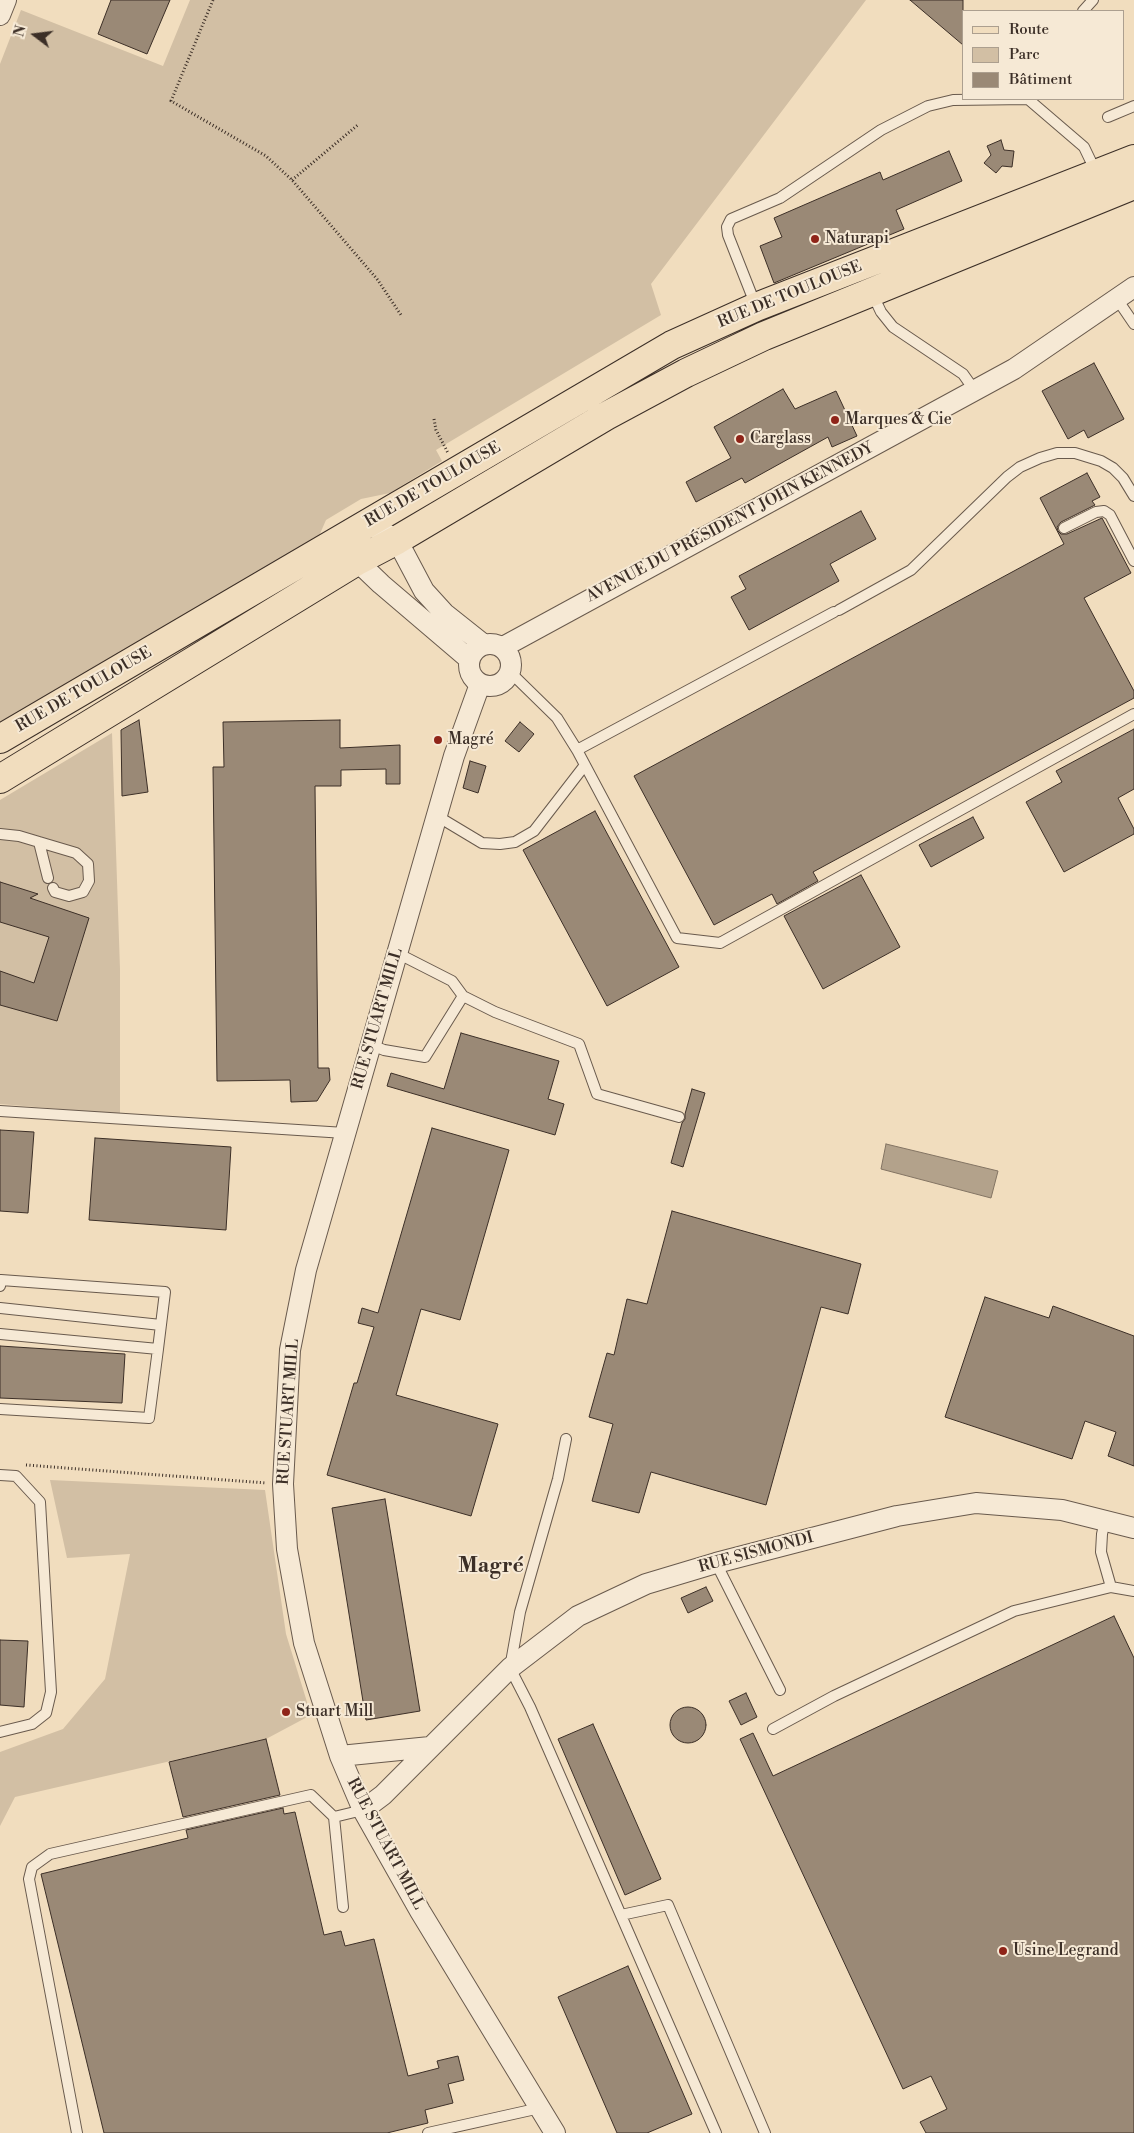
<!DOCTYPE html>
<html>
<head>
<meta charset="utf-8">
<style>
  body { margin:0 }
  #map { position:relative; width:1134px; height:2133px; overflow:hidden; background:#f1ddbe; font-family:"Libre Bodoni",serif }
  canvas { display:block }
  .legend { position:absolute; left:962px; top:10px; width:162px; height:90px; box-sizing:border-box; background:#f6e9d5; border:1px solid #ac9f8f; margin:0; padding:6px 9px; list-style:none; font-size:15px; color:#3c2f27 }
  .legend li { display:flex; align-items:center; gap:10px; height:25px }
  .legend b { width:25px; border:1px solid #ac9f8f }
  .north { position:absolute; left:10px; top:10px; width:50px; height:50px; -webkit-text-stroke:4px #f6e9d5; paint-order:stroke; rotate:285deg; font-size:14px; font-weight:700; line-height:20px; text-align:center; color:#3c2f27 }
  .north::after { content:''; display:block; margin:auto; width:18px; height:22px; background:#3c2f27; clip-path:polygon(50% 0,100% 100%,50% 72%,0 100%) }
</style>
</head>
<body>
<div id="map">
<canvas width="1134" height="2133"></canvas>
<ul class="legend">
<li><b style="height:6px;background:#f1ddbe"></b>Route</li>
<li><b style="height:14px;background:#d2bfa4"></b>Parc</li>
<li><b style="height:14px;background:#9a8976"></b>Bâtiment</li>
</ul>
<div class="north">N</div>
</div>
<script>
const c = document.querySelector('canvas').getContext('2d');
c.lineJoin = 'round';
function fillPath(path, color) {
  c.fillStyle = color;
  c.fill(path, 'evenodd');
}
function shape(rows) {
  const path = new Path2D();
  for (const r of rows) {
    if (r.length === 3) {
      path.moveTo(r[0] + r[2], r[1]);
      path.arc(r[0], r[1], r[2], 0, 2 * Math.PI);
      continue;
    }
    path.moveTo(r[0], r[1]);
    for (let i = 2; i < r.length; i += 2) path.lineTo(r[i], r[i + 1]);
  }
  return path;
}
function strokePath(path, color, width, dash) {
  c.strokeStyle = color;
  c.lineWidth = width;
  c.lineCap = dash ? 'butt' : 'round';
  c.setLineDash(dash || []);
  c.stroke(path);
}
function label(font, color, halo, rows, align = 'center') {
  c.font = font + ' "Libre Bodoni",serif';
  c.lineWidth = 4;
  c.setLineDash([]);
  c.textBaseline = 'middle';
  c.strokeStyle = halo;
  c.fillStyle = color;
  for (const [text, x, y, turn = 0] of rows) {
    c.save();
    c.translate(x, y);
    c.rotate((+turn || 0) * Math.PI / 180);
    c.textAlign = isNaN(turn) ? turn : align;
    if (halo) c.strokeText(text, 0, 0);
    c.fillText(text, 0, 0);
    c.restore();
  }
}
fillPath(shape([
  [190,0,866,0,651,284,661,315,436,450,442,461,390,493,361,499,326,520,319,536,0,723,0,64,21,10,163,66],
  [112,733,120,969,120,1114,0,1104,0,800],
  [50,1480,265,1490,286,1634,311,1715,266,1739,15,1797,0,1826,0,1752,63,1729,105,1679,130,1554,67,1558]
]), '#d2bfa4');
const water = shape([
  [886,1144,998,1171,991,1198,881,1169,886,1144]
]);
fillPath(water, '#b3a28b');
strokePath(water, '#837463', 1);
const building = shape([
  [111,0,170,0,147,54,98,34,111,0],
  [910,0,963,0,963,45,910,0],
  [1001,140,1004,150,1014,151,1012,167,1002,166,996,173,984,163,991,155,987,146,1001,140],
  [949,151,962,181,896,210,904,229,774,283,760,246,782,237,774,218,880,172,883,180,949,151],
  [1094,363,1124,419,1088,438,1084,430,1068,439,1042,391,1094,363],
  [783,389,795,409,836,391,857,436,832,447,828,437,745,483,742,478,696,502,686,482,731,458,714,427,783,389],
  [1087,473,1100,497,1092,501,1095,505,1061,522,1057,527,1058,531,1061,534,1067,534,1102,518,1131,573,1084,598,1134,691,1134,698,813,872,818,881,777,904,772,894,714,925,634,776,1064,544,1040,498,1087,473],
  [861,511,876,539,830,564,839,581,749,630,731,597,746,589,739,576,861,511],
  [139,720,148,792,122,796,121,730,139,720],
  [340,720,340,748,400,745,400,784,386,784,386,769,341,770,341,786,315,786,318,1068,329,1068,330,1080,317,1101,291,1102,290,1080,217,1081,213,767,224,767,223,722,340,720],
  [520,722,534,734,519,752,505,741,520,722],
  [1134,729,1134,789,1118,798,1134,829,1134,834,1064,872,1026,802,1062,782,1056,771,1134,729],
  [470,761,486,766,478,793,463,788,470,761],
  [595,811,679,967,607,1006,523,850,595,811],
  [973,817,984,838,931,867,919,845,973,817],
  [861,875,900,947,823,989,784,916,861,875],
  [0,882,38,894,30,898,89,918,57,1021,0,1005,0,971,34,983,49,937,0,922,0,882],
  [461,1033,559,1061,548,1099,564,1104,555,1135,387,1086,391,1073,444,1089,461,1033],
  [692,1089,705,1093,683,1167,671,1163,682,1123,685,1119,685,1114,692,1089],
  [432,1128,509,1150,460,1320,421,1309,396,1395,498,1424,471,1516,327,1475,354,1383,357,1383,374,1327,358,1323,362,1308,378,1313,432,1128],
  [0,1130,34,1132,28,1213,0,1211,0,1130],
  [95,1138,231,1147,226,1230,89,1220,95,1138],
  [672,1211,861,1264,848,1314,821,1307,766,1505,651,1472,639,1513,592,1501,613,1424,589,1417,607,1353,614,1355,627,1299,647,1304,672,1211],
  [985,1297,1049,1318,1053,1306,1134,1336,1134,1466,1108,1456,1116,1432,1085,1421,1072,1459,945,1417,985,1297],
  [0,1346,125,1354,122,1403,0,1398,0,1346],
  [385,1499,420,1711,366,1720,332,1508,385,1499],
  [706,1587,713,1601,688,1613,681,1598,706,1587],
  [1114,1616,1134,1658,1134,2133,926,2133,920,2122,947,2109,931,2076,903,2089,740,1739,753,1733,773,1776,1114,1616],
  [0,1640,28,1641,24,1707,0,1705,0,1640],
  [746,1693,757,1717,741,1725,729,1701,746,1693],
  [688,1725,18],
  [593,1724,661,1879,625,1895,558,1739,593,1724],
  [266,1739,280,1795,183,1817,169,1762,266,1739],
  [283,1808,284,1814,295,1812,324,1935,341,1931,345,1946,374,1939,408,2076,439,2068,437,2061,458,2056,464,2080,448,2084,453,2103,425,2110,428,2123,387,2133,104,2133,41,1874,188,1838,186,1830,283,1808],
  [628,1966,692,2114,647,2133,617,2133,558,1997,628,1966]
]);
fillPath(building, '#9a8976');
strokePath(building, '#3c2f27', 1);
const service = shape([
  [1083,11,1093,0],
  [1028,99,1084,147,1096,172],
  [1108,117,1134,106],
  [872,293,881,312,893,327,963,374,975,391],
  [1117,299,1134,324],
  [756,306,728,235,727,227,731,219,780,198,881,130,928,106,953,100,1028,99],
  [1064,528,1096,512,1104,511,1110,515,1134,561],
  [839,610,911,570,1007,477,1020,467,1040,458,1057,453,1075,453,1101,461,1113,468,1123,478,1134,496],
  [510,672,557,718,577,750,677,938,720,943,1134,714],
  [577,750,834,612],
  [437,816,482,843,500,844,515,842,534,831,585,765],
  [0,834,19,836,39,842],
  [48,878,39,842,76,853,88,864,89,881,83,892,69,896,55,892,53,888],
  [397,953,452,981,463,996],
  [371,1045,384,1050,425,1057,463,996,495,1012,579,1044,597,1094,679,1117],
  [0,1111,345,1133],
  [0,1286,1,1280,165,1292,158,1349,0,1334],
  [0,1308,161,1325],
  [0,1409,149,1418,158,1349],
  [566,1439,558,1479,520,1612,510,1668,530,1707,716,2133],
  [0,1475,16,1476,40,1502,51,1692,46,1713,32,1724,0,1732],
  [716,1563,780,1690],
  [1111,1587,1134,1591],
  [773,1729,834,1696,1014,1611,1111,1587,1101,1552,1102,1534,1105,1521],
  [334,1817,363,1810],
  [621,1915,668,1905,765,2133],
  [77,2133,29,1879,32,1867,50,1854,311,1795,334,1817,343,1907],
  [428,2133,540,2108]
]);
const minor = shape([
  [0,15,6,0],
  [367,523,397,540,424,591,444,613,483,644],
  [353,550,357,561,381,584,469,659],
  [490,665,21],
  [503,647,1014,369,1134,287],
  [480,684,454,756,306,1270,290,1350,283,1484,287,1549,304,1643,340,1756,363,1810,420,1911,555,2133],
  [340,1756,430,1747],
  [363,1810,383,1795,510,1668,578,1616,646,1584,716,1563,897,1516,976,1503,1062,1510,1134,1528]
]);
const primary = shape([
  [0,739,672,345,756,307,1134,159],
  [0,779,357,561,397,540,606,416,686,373,764,336,1134,185]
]);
strokePath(service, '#695a4d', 12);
strokePath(minor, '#695a4d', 22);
strokePath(primary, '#3c2f27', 30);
strokePath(shape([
  [213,0,171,101,266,156,292,180,377,279,401,315],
  [292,180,359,124],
  [434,419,436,430,448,453],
  [26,1465,266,1483]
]), '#3c2f27', 3, [1, 2.5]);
strokePath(service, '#f6e9d5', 10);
strokePath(minor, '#f6e9d5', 20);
strokePath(primary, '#f1ddbe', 28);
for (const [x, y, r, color] of [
  [815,239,5,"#8f2418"],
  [835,420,5,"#8f2418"],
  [740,439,5,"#8f2418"],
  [438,740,5,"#8f2418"],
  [286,1712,5,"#8f2418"],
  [1003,1951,5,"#8f2418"]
]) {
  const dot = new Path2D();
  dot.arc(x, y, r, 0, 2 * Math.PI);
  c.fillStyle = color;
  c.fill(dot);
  strokePath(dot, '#f6e9d5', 2);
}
label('16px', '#3c2f27', '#f6e9d5', [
  ["Naturapi",825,239],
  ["Marques & Cie",845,420],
  ["Carglass",750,439],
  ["Magré",448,740],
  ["Stuart Mill",296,1712],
  ["Usine Legrand",1013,1951]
], 'left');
label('16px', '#3c2f27', '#f6e9d5', [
  ["RUE DE TOULOUSE",790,295,-22],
  ["RUE DE TOULOUSE",433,485,-30],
  ["AVENUE DU PRÉSIDENT JOHN KENNEDY",730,523,-28],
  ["RUE DE TOULOUSE",84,690,-30],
  ["RUE STUART MILL",378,1019,-74],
  ["RUE STUART MILL",289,1412,-86],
  ["RUE SISMONDI",756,1553,-15],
  ["RUE STUART MILL",385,1844,62]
]);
label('bold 21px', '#3c2f27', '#f6e9d5', [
  ["Magré",491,1567]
]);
</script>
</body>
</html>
